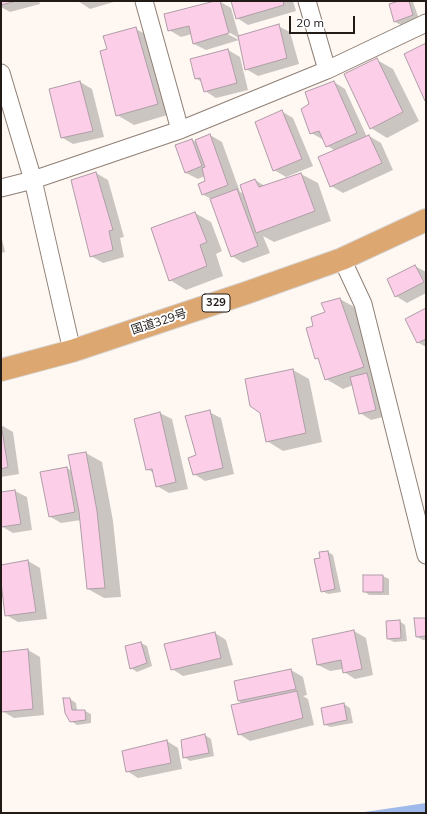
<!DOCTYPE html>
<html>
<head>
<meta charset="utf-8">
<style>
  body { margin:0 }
  #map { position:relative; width:427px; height:814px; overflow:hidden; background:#fef7f2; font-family:Mulish,sans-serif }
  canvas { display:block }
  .frame { position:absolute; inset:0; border:2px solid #211a17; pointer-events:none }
  .scale { position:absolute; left:289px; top:16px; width:66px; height:18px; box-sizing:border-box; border:2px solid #211a17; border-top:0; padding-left:5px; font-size:12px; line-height:14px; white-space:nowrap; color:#211a17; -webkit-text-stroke:3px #fff; paint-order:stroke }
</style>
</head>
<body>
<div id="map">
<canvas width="427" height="814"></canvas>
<div class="frame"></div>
<div class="scale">20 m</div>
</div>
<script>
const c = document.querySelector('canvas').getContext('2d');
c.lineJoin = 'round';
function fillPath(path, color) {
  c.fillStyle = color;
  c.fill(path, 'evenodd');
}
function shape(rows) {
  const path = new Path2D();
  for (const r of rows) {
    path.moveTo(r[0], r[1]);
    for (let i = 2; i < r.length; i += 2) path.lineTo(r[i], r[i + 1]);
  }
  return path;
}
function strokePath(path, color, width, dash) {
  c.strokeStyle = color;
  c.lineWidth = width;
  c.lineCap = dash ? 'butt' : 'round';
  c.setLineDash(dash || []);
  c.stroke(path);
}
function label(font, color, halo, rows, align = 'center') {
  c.font = font + ' Mulish,"Noto Sans JP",sans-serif';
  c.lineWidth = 4;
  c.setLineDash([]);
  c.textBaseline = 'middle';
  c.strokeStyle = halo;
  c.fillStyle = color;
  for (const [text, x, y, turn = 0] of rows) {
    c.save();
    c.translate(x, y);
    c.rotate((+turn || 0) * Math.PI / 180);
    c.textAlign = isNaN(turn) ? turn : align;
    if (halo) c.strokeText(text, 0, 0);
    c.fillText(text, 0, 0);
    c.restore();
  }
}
fillPath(shape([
  [426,803,426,813,358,813]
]), '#9eb9ea');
fillPath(shape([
  [1,1,39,1,40,4,10,12,1,7],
  [78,1,117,1,90,9],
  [219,1,231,8,239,36,278,26,290,32,299,64,258,76,246,69,239,38,225,30,224,32,239,40,206,50,194,44,192,34,181,37,169,30],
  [232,1,293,1,296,11,248,25,237,18],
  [402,1,413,2,419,19,401,25,395,22,391,5],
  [136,29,152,38,174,113,134,125,117,115,108,49],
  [228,50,240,57,248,90,216,98,205,91,202,82,195,78],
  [377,60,393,69,419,121,387,138,371,128],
  [80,82,92,89,104,137,73,144,61,137],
  [334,82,345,89,367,137,369,136,381,143,393,170,343,193,331,186,336,151,327,146,324,140,311,133,310,105],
  [281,111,293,118,313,166,286,177,274,170],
  [210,135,222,142,240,192,244,194,255,180,265,186,301,174,318,183,331,221,274,242,263,236,270,253,243,263,232,256,211,199,202,194,206,182,205,176,198,179,186,173,192,140,197,143],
  [96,173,108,180,124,237,120,238,124,257,103,263,91,256],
  [195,213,211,222,222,251,216,254,223,276,186,290,170,280],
  [1,235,5,252,1,253],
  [415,266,426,272,426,293,407,303,396,296],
  [340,299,356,308,387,416,371,420,360,413,353,385,343,389,326,379,321,361,316,358,314,327],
  [426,309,426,347,417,342],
  [293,370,309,379,322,442,283,451,267,441],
  [209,412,221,418,234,474,205,481,194,474],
  [160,413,172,419,188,489,169,493,157,486,154,473,147,469,135,420],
  [1,425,13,432,19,474,1,477],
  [86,453,102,462,113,521,121,597,104,598,88,589,81,520,61,523,49,516,67,468,72,471],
  [15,491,27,497,32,530,13,533,1,526,1,493],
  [328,552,333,555,341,592,328,594,322,591],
  [28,561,40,568,47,619,18,622,6,615,1,566],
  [383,576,389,579,389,595,369,595,364,591],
  [426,619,426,640,423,640,417,637],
  [399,621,405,625,407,641,394,642,388,639],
  [354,631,366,638,373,675,355,679,344,672,343,669,330,671,318,665],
  [215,633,226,640,233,665,183,676,172,669],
  [141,643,147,646,152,666,137,672,131,668],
  [28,650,40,657,44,715,14,718,2,711,1,653],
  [291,670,303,677,307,695,303,696,308,699,314,725,250,741,239,734,243,704,239,701],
  [70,699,76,703,77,711,85,711,91,714,91,723,77,725,71,721],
  [344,704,350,708,353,723,330,727,324,724],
  [205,735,211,739,214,756,190,761,184,757],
  [167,741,178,748,182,769,138,778,127,771]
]), '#0003');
const building = shape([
  [1,1,16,1,1,5,1,1],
  [215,1,220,1,229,33,193,44,189,26,168,31,164,14,215,1],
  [231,1,283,1,284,5,236,19,231,1],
  [399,1,409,1,413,15,394,22,389,4,399,1],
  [279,24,287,58,245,70,238,36,279,24],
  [136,27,158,104,116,116,100,51,107,49,103,36,136,27],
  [426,43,426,101,425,101,404,54,426,43],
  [228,49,237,83,204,92,200,78,195,79,190,59,228,49],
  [377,58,403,112,370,129,344,74,377,58],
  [80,81,93,131,61,138,49,89,80,81],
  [334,81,357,133,326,147,319,131,310,134,301,109,309,104,305,92,334,81],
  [282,110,302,159,273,171,255,122,282,110],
  [210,134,228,185,202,195,198,184,205,181,202,168,205,167,195,140,210,134],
  [369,135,382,163,330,187,318,157,369,135],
  [192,139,202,166,185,173,175,145,192,139],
  [96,172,113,230,109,231,113,250,90,257,71,180,96,172],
  [301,173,315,211,256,233,240,185,255,179,259,187,301,173],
  [237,189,258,246,231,257,210,199,237,189],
  [195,212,207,242,200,245,207,266,169,281,151,228,195,212],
  [415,265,424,282,395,297,387,279,415,265],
  [340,298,364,367,325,380,318,358,315,359,306,328,313,326,311,317,325,312,321,303,340,298],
  [426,308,426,339,417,343,405,319,426,308],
  [293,369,306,433,266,442,260,413,250,406,245,379,293,369],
  [367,373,376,410,359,414,350,377,367,373],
  [210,410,223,468,193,475,188,458,196,455,185,416,210,410],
  [160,412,176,482,156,487,152,469,146,470,134,419,160,412],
  [1,424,8,467,1,469,1,424],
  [86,452,97,511,105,588,87,589,79,512,68,455,86,452],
  [67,467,75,512,49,517,40,472,67,467],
  [15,490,21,524,1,527,1,492,15,490],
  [328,551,335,589,321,592,314,559,320,558,319,552,328,551],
  [28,560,36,612,5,616,1,582,1,565,28,560],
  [363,575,383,575,383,592,363,592,363,575],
  [414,618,426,618,426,636,416,637,414,618],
  [400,620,401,638,387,639,386,621,400,620],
  [354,630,362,669,343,673,341,660,317,665,312,639,354,630],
  [215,632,221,658,171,670,164,644,215,632],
  [141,642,147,663,130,669,125,646,141,642],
  [28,649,33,709,1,712,1,652,28,649],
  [291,669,296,689,238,701,234,681,291,669],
  [297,691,303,718,238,735,231,705,297,691],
  [63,698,70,698,72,710,85,710,86,720,70,722,65,713,63,698],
  [344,703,347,720,324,725,321,708,344,703],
  [205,734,209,753,183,758,181,740,205,734],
  [167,740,171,763,126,772,122,751,167,740]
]);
fillPath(building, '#fccee8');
strokePath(building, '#af9da7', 1);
const street = shape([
  [144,1,180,130],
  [307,1,327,70],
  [1,73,33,180,72,351],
  [1,188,33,180,180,130,327,70,426,23],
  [342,259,363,304,426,555]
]);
const highway = shape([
  [1,370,72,351,246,293,342,259,426,220]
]);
strokePath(street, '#8f7f75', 19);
strokePath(highway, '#d7d6d5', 24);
strokePath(street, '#fff', 17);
strokePath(highway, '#dca771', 22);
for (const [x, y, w] of [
  [216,303,28]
]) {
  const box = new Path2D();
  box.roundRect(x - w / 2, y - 9, w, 18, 3);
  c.fillStyle = '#fff';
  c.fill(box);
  strokePath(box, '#211a17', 1);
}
label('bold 11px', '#211a17', null, [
  ["329",216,303]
]);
label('12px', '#211a17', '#fff', [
  ["国道329号",159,322,-18]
]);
</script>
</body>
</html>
